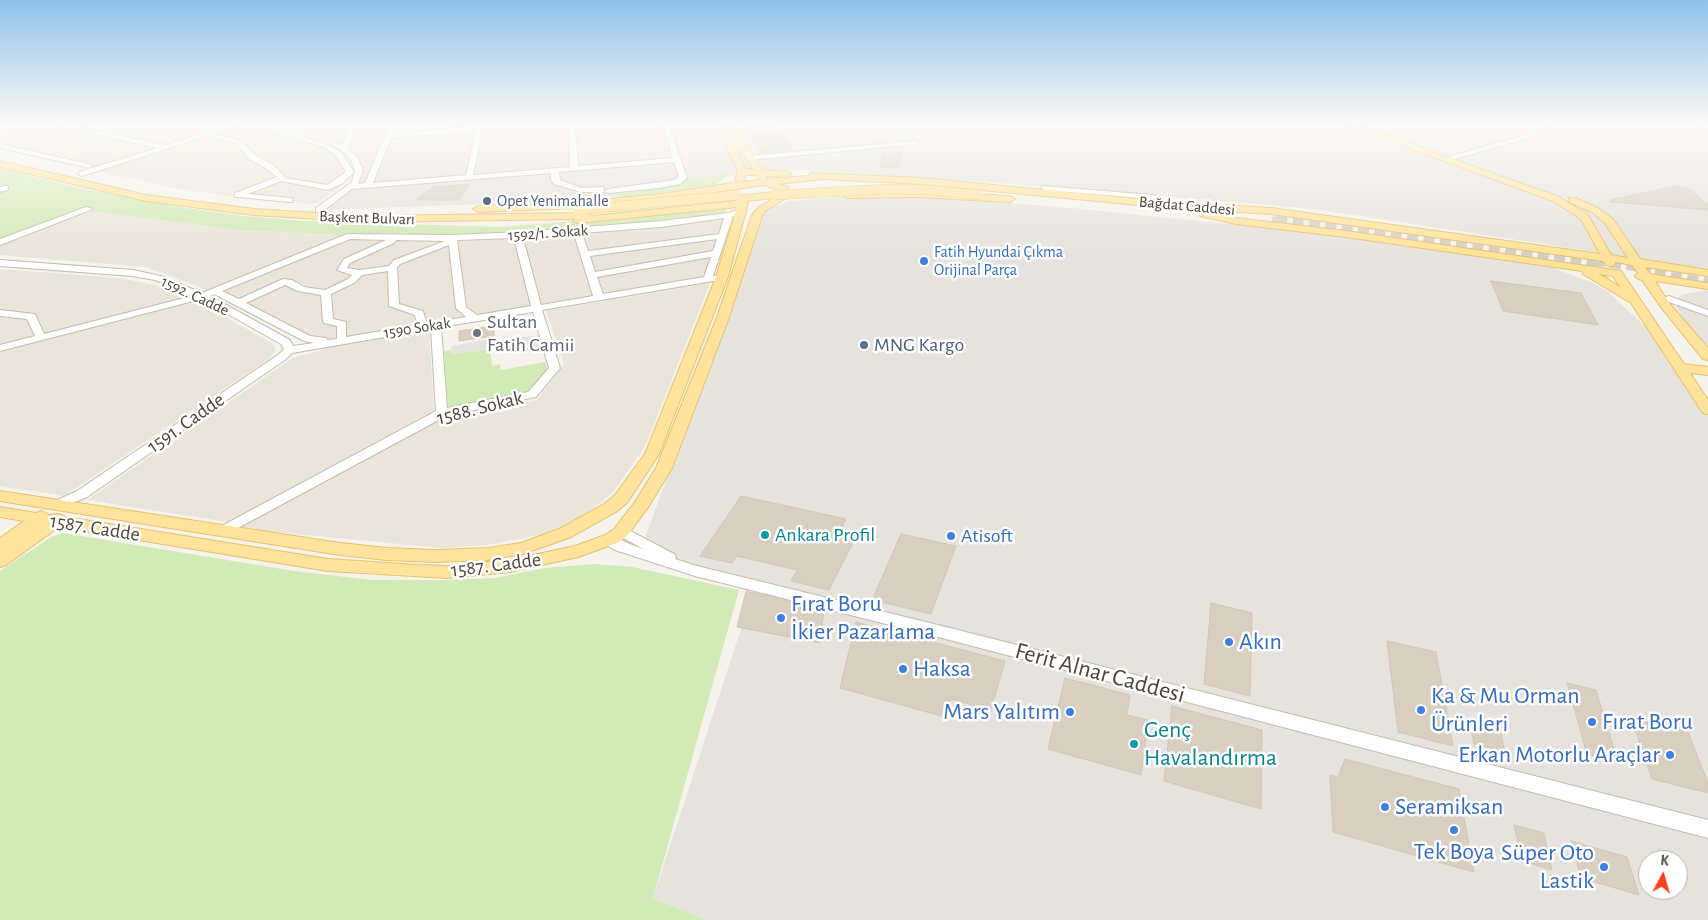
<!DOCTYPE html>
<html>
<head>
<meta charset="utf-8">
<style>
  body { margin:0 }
  #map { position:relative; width:1708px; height:920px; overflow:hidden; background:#f6f3ec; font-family:"Alegreya Sans",sans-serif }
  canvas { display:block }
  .north { position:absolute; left:1638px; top:850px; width:50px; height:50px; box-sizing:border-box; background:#fff; border:1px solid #b7b4b0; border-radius:50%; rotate:6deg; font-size:14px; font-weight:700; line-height:20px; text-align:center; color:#4b4439 }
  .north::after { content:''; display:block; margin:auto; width:18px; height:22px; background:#fc3f1d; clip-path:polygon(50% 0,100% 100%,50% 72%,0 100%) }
</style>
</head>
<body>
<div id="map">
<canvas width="1708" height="920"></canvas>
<div class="north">K</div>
</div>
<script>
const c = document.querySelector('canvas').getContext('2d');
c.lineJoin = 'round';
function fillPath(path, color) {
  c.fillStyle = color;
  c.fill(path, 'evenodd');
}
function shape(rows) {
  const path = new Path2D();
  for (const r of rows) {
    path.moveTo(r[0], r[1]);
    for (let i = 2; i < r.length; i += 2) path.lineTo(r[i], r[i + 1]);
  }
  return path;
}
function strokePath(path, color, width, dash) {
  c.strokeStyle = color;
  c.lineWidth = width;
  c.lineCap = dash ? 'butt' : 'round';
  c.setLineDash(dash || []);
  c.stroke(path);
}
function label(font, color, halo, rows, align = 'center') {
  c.font = font + ' "Alegreya Sans",sans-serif';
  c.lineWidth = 5;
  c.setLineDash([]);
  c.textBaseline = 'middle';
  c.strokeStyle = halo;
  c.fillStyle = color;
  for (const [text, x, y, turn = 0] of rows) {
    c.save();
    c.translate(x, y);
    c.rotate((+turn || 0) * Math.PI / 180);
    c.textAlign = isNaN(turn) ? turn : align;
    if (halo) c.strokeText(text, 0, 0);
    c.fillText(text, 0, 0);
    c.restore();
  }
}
fillPath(shape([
  [1,126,226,126,94,169,0,148],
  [235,126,259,126,329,146,351,172,338,189,320,202,313,204,234,197,174,188,98,171],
  [89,211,238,230,347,235,207,290,146,267,0,255,0,244],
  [732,213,731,224,712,276,329,341,312,343,300,340,212,294,356,235,497,235],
  [0,269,120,278,163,287,186,298,0,345],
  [710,283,651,432,642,451,613,492,580,519,545,534,486,545,441,548,245,529,243,526,247,521,441,419,537,400,564,364,546,311],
  [197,301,273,344,276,350,269,359,64,496,0,486,0,351],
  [429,330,434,410,228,522,87,500,293,358,339,345]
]), '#eae5da');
fillPath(shape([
  [274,126,1708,126,1708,269,1314,209,1015,184,780,169,728,176,715,185,569,201,319,210,350,186,359,170,344,149,302,133],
  [919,196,1072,208,1325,234,1551,267,1595,284,1608,292,1665,345,1708,410,1708,920,706,920,653,898,755,586,695,571,643,543,766,210,789,201,843,197],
  [1648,860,1678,860,1678,890,1648,890],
  [1708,290,1708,356,1693,340,1677,307,1678,298,1684,294]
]), '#e6e2dd');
fillPath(shape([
  [0,168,74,187,186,208,244,216,305,221,501,227,726,209,726,213,690,219,538,233,450,236,347,235,238,230,89,211,0,244,0,187,2,186,0,185],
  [728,174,720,182,711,186,684,192,624,198,614,192,665,187,689,178],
  [490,349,492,366,500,364,501,370,545,362,549,372,529,394,448,410,444,351,451,350,452,354],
  [63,533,294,571,373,580,449,580,495,578,545,568,594,564,632,567,739,590,653,898,706,920,0,920,0,571,51,537]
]), '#d2eab5');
fillPath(shape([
  [669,162,671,168,633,172,631,166],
  [624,167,625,173,558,179,558,172],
  [539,335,542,349,521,352,519,338],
  [495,338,496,346,490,347,490,349,452,354,451,346]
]), '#e5e3e0');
const building = shape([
  [745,126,768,126,774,136,784,135,792,148,758,153,745,126],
  [882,153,902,153,899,168,881,167,882,153],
  [470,184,459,200,416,200,433,187,470,184],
  [1676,186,1689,189,1708,205,1708,210,1610,202,1610,200,1676,186],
  [1491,281,1581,293,1598,325,1503,311,1491,281],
  [494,326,494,336,459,341,459,331,494,326],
  [741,496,846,519,839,533,856,537,829,590,791,581,797,570,737,556,732,563,700,556,741,496],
  [901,534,956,546,931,614,872,600,901,534],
  [746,591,824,610,820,643,737,627,746,591],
  [1211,603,1252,613,1250,696,1204,684,1211,603],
  [856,622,1005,661,991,710,951,699,945,717,840,688,856,622],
  [1387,641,1436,652,1453,746,1398,732,1387,641],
  [1065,678,1130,695,1127,715,1148,720,1141,775,1048,749,1065,678],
  [1567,683,1596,690,1618,762,1587,754,1567,683],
  [1172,706,1262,730,1261,809,1164,781,1172,706],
  [1631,718,1688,732,1708,783,1708,793,1652,779,1631,718],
  [1469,719,1499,726,1505,752,1474,744,1469,719],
  [1345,759,1459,789,1474,872,1333,832,1330,775,1338,777,1345,759],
  [1514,825,1544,833,1552,870,1522,861,1514,825],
  [1571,841,1627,857,1639,895,1581,878,1571,841]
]);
fillPath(building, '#d8cfc1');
strokePath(building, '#d3c7b4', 1);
strokePath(shape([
  [1272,221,1286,223]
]), '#d4d0c8', 9, [9, 4.5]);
strokePath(shape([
  [1276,221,1603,266],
  [1594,260,1651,268],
  [1638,272,1708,283]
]), '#d4d0c8', 11, [11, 5.5]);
const minor = shape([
  [14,126,24,126,0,134,0,130,14,126],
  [58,126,71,126,165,145,225,126,235,126,214,134,240,141,255,155,273,165,286,178,327,185,346,172,336,156,326,148,285,135,251,126,264,126,289,132,330,146,342,153,354,172,343,183,328,190,281,181,248,194,292,198,292,202,289,202,238,197,235,197,235,193,277,177,267,169,249,159,236,143,207,136,82,176,78,174,79,172,157,148,58,126],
  [351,126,357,126,348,149,357,157,363,170,358,184,365,183,389,126,395,126,392,134,484,126,473,175,570,167,569,126,575,126,578,166,673,158,663,126,669,126,687,178,680,184,659,188,608,193,604,191,608,189,674,180,679,177,674,162,559,172,560,180,582,188,603,187,604,192,600,194,596,192,581,192,554,184,551,180,551,173,352,189,322,212,316,212,316,208,352,182,355,170,351,160,342,150,331,144,334,142,342,145,351,126],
  [476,131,466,175,373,183,391,138,476,131],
  [1558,126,1569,126,1455,159,1448,157,1558,126],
  [1702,126,1708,126,1708,130,1706,129,1702,126],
  [916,141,918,142,918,144,749,160,745,158,749,156,916,141],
  [0,144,89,164,93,166,89,168,0,148,0,144],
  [5,186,8,186,8,190,0,192,0,187,5,186],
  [1042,186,1154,195,1158,197,1154,199,1045,190,1041,188,1042,186],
  [86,207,93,209,0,245,0,239,86,207],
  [741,209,745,211,733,216,713,276,725,275,725,279,542,310,560,368,536,397,446,416,223,536,218,534,216,531,218,528,436,411,431,329,292,353,286,359,87,497,58,509,51,505,53,502,77,491,278,355,284,349,281,344,201,299,0,351,0,345,35,336,27,319,0,316,0,310,35,314,44,334,192,296,155,280,133,276,0,266,0,260,133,270,161,276,202,293,347,234,452,235,523,232,661,221,728,213,741,209],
  [724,218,719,234,588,251,582,233,661,227,724,218],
  [574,234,593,296,541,305,523,238,574,234],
  [514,238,531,306,477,315,466,307,457,240,514,238],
  [350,239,386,240,344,259,337,270,352,275,348,279,325,290,304,287,292,280,283,279,239,299,222,291,350,239],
  [717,239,713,251,595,272,590,256,717,239],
  [396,240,445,241,394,260,389,266,359,270,347,268,350,263,394,243,396,240],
  [449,245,456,308,466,317,427,324,423,311,399,304,397,268,400,264,449,245],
  [711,257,704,277,603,294,597,277,711,257],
  [388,271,389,306,415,315,417,325,346,337,346,322,333,319,331,294,354,283,362,275,388,271],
  [285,285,298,291,321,295,323,321,324,323,337,326,337,339,327,340,326,338,310,336,246,303,285,285],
  [214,294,304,341,314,343,293,346,290,340,210,296,214,294],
  [533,312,549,368,528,392,447,408,441,327,533,312],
  [1669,296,1708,310,1708,316,1666,301,1666,297,1669,296],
  [621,526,674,554,676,557,675,559,697,566,938,625,1708,820,1708,838,938,637,695,576,615,550,603,543,601,540,603,537,608,535,645,550,616,534,614,531,616,528,621,526]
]);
const major = shape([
  [728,126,736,126,762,170,787,171,791,174,787,177,766,176,767,179,808,176,812,173,920,178,1160,201,1271,208,1600,254,1581,219,1553,201,1348,126,1360,126,1559,197,1588,215,1611,255,1628,258,1605,223,1592,212,1569,202,1569,198,1575,198,1598,208,1613,219,1640,259,1708,270,1708,276,1645,267,1650,274,1708,283,1708,289,1655,281,1669,303,1708,348,1708,360,1703,359,1661,307,1642,280,1637,278,1635,276,1638,273,1632,265,1615,262,1614,265,1610,266,1606,265,1603,261,1271,214,1148,206,920,184,824,179,778,184,788,187,791,195,765,211,762,216,728,320,672,468,647,509,626,537,617,543,578,557,510,572,448,578,328,571,59,527,6,565,0,567,0,553,2,551,0,552,0,538,24,521,0,517,0,507,36,513,42,511,49,515,59,514,66,517,328,559,417,565,448,566,510,560,575,546,605,535,614,529,635,502,656,468,716,320,752,215,759,207,774,198,746,201,748,203,728,277,659,454,627,503,616,512,571,537,523,554,488,560,436,562,387,560,340,555,0,501,0,491,340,543,387,548,436,550,488,548,521,543,559,529,604,504,615,495,645,454,716,277,737,207,578,223,574,222,574,219,369,222,254,215,146,201,0,167,0,161,146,195,254,209,369,216,587,213,592,216,736,201,736,197,739,196,775,192,781,194,781,191,764,185,662,200,577,208,478,212,473,209,478,206,577,202,662,194,739,182,735,180,738,172,719,130,720,128,727,130,745,169,753,170,728,126],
  [746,175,757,175,760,180,743,182,746,175],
  [919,191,1010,196,1015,199,1010,202,919,197,847,198,842,195,847,192,919,191],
  [1203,211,1236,218,1346,231,1621,271,1684,364,1708,367,1708,375,1690,373,1708,400,1708,414,1703,413,1631,303,1583,274,1582,271,1346,237,1236,224,1200,216,1200,212,1203,211],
  [1598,274,1613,276,1621,288,1608,279,1598,274]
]);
strokePath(minor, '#c2bbae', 2);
strokePath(major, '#e6c16a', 2);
fillPath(minor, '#fff');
fillPath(major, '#ffe39c');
const majorBridge = shape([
  [775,195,887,189,931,190,980,195],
  [578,210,737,195]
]);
strokePath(majorBridge, '#e6c16a', 10, []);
strokePath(majorBridge, '#ffe39c', 9);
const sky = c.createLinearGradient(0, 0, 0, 255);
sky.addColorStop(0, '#8fc1ec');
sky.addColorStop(0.49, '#fbfaf6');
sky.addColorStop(1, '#fbfaf600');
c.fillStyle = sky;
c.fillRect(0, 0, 1708, 255);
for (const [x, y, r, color] of [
  [487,201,5,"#5c6f8a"],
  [924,261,5,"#3f7fe0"],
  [477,333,5,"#6b7280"],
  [864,345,5,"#5c6f8a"],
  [765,535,5,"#0f9aa8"],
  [951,536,5,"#3f7fe0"],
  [781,618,5,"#3f7fe0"],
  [1229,642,5,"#3f7fe0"],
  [903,669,5,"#3f7fe0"],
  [1421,710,5,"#3f7fe0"],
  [1070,712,5,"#3f7fe0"],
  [1592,722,5,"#3f7fe0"],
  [1134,744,5,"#0f9aa8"],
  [1670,755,5,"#3f7fe0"],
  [1385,807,5,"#3f7fe0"],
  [1454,830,5,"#3f7fe0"],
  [1604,867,5,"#3f7fe0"]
]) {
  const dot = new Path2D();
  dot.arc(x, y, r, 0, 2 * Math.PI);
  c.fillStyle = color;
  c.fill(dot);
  strokePath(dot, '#fff', 2);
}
label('16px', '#4e5e75', '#fff', [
  ["Opet Yenimahalle",497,201]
], 'left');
label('16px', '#4b4439', '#fff', [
  ["Bağdat Caddesi",1187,206,5],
  ["Başkent Bulvarı",367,218,2],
  ["1592/1. Sokak",548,233,-4],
  ["1592. Cadde",195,296,25],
  ["1590 Sokak",417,328,-9]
]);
label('16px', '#366cbe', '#fff', [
  ["Fatih Hyundai Çıkma",934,252],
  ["Orijinal Parça",934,270]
], 'left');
label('20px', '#5b616d', '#fff', [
  ["Sultan",487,322],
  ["Fatih Camii",487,345]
], 'left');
label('20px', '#4e5e75', '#fff', [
  ["MNG Kargo",874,345]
], 'left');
label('20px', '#4b4439', '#fff', [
  ["1588. Sokak",480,408,-14],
  ["1591. Cadde",186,423,-35],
  ["1587. Cadde",95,528,9],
  ["1587. Cadde",496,565,-7]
]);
label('20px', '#0d838f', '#fff', [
  ["Ankara Profil",775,535]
], 'left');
label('20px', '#366cbe', '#fff', [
  ["Atisoft",961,536]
], 'left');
label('24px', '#366cbe', '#fff', [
  ["Fırat Boru",791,604],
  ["İkier Pazarlama",791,632],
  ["Akın",1239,642],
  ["Haksa",913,669],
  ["Ka & Mu Orman",1431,696],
  ["Ürünleri",1431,724],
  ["Mars Yalıtım",1060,712,"right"],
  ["Fırat Boru",1602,722],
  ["Erkan Motorlu Araçlar",1660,755,"right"],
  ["Seramiksan",1395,807],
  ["Tek Boya",1454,852,"center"],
  ["Süper Oto",1594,853,"right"],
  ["Lastik",1594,881,"right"]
], 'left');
label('24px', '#4b4439', '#fff', [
  ["Ferit Alnar Caddesi",1100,673,15]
]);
label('24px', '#0d838f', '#fff', [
  ["Genç",1144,730],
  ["Havalandırma",1144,758]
], 'left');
</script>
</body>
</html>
